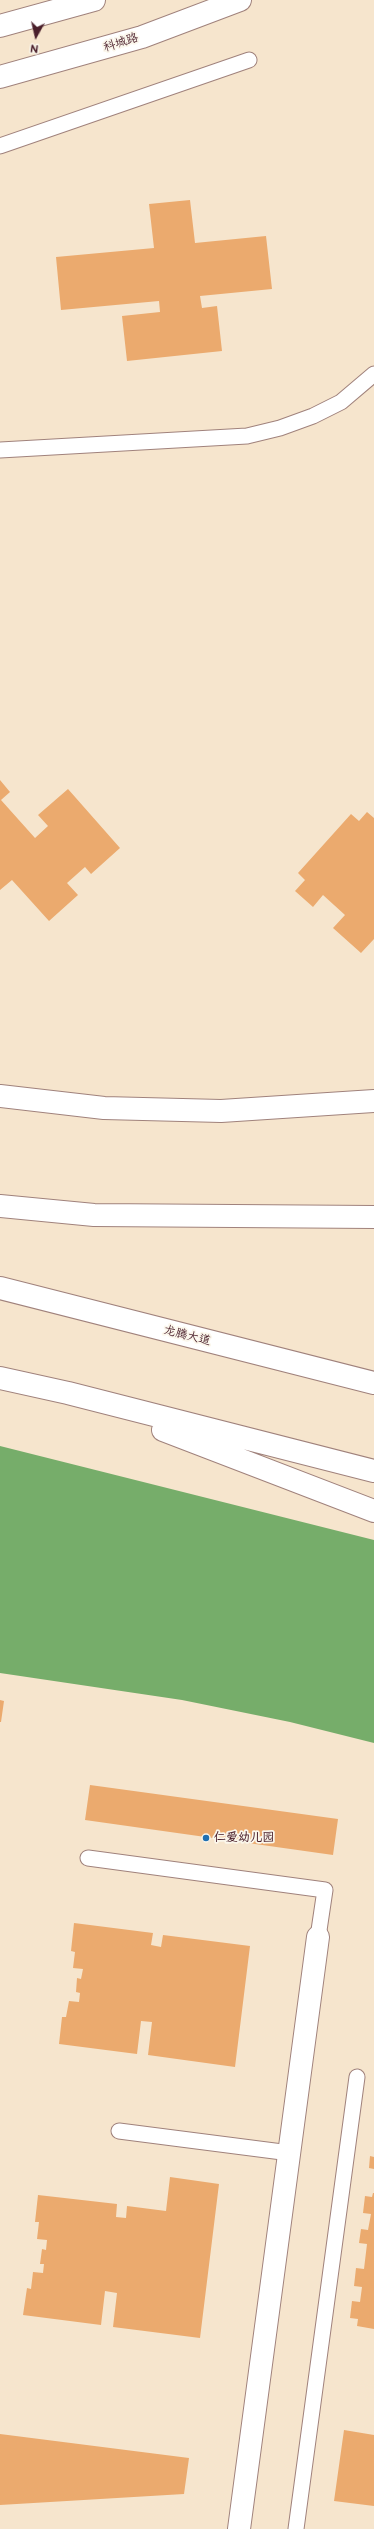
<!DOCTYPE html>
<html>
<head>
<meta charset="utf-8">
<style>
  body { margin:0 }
  #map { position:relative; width:374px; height:2529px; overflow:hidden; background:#f6e5cd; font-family:"Balsamiq Sans",sans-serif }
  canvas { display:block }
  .north { position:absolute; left:16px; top:16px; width:40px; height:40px; -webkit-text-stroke:3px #fbf7ec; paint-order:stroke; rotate:188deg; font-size:11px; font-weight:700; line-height:16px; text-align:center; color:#4a1f2b }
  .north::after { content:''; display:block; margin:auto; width:14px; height:18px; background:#4a1f2b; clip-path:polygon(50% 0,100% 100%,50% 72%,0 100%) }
</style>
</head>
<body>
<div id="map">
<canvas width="374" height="2529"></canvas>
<div class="north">N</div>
</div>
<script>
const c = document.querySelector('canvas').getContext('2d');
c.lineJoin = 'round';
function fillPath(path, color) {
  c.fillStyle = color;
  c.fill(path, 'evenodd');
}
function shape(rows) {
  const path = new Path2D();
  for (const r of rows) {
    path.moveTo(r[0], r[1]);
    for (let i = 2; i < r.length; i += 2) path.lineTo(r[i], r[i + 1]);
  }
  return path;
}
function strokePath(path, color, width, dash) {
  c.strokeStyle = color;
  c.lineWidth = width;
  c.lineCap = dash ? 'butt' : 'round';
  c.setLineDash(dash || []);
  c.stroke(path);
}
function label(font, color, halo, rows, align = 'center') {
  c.font = font + ' "Balsamiq Sans","LXGW WenKai TC",sans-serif';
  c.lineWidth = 3.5;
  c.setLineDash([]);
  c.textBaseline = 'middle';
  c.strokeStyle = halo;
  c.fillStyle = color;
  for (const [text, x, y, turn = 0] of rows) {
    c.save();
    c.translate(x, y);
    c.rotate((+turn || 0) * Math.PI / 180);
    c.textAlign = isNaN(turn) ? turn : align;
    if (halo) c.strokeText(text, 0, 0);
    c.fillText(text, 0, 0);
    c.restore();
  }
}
fillPath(shape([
  [0,1446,374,1540,374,1743,290,1722,182,1700,0,1673]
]), '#76ad6a');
fillPath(shape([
  [190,200,195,243,266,236,272,289,200,296,202,308,217,306,222,351,127,361,122,316,160,312,159,301,61,310,56,257,154,248,149,204],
  [0,780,10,792,1,800,35,838,48,826,38,815,68,789,120,848,91,874,85,867,67,883,78,895,49,921,12,880,0,890],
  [367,812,374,818,374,939,361,953,333,928,345,915,323,895,313,907,295,891,305,880,298,873,351,814,359,821],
  [0,1700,4,1701,1,1722,0,1722],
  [90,1785,338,1819,333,1855,85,1820],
  [74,1923,153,1933,151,1945,161,1947,163,1935,250,1946,235,2067,148,2055,152,2022,141,2021,137,2054,59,2044,62,2017,66,2017,69,2001,79,2002,80,1993,76,1992,77,1978,81,1979,83,1969,73,1968,75,1952,71,1951],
  [370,2156,374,2157,374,2169,369,2168],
  [170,2177,219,2184,200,2338,113,2327,117,2293,105,2291,101,2325,23,2315,27,2288,31,2289,33,2272,43,2273,44,2264,40,2264,42,2249,46,2250,47,2240,37,2239,39,2222,35,2222,38,2195,117,2204,116,2217,126,2218,127,2206,166,2211],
  [373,2193,374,2193,374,2329,357,2326,358,2319,350,2318,352,2301,360,2302,362,2287,354,2286,356,2268,364,2269,367,2244,359,2243,361,2229,368,2230,371,2214,363,2213,365,2196,372,2197],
  [344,2430,374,2435,374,2506,334,2501],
  [0,2434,189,2458,184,2494,0,2505]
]), '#ebaa6e');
const service = shape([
  [0,146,249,60],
  [0,450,247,436,280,428,313,416,341,402,374,374],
  [88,1858,325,1890,318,1937],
  [119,2131,290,2153],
  [296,2529,357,2077]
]);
const minor = shape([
  [239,2529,318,1937]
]);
const secondary = shape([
  [0,26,94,0],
  [0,77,142,37,240,0],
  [0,1096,104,1108,221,1111,374,1101]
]);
const trunk = shape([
  [0,1206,94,1215,374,1217],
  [0,1288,374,1383],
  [0,1378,68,1393,374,1471],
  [163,1430,374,1511]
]);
strokePath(service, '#a0827c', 17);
strokePath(minor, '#a0827c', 24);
strokePath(secondary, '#a0827c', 24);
strokePath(trunk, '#a0827c', 24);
strokePath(service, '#fff', 15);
strokePath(minor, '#fff', 22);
strokePath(secondary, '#fff', 22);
strokePath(trunk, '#fff', 22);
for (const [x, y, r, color] of [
  [206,1838,4,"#1f6fb2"]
]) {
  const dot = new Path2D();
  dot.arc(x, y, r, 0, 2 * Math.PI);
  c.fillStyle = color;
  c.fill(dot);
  strokePath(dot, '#fbf7ec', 1.5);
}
label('12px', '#4a1f2b', '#fbf7ec', [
  ["科城路",121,43,-17],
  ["龙腾大道",187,1336,14]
]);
label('bold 12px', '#4a1f2b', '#fbf7ec', [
  ["仁爱幼儿园",214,1838]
], 'left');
</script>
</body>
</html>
